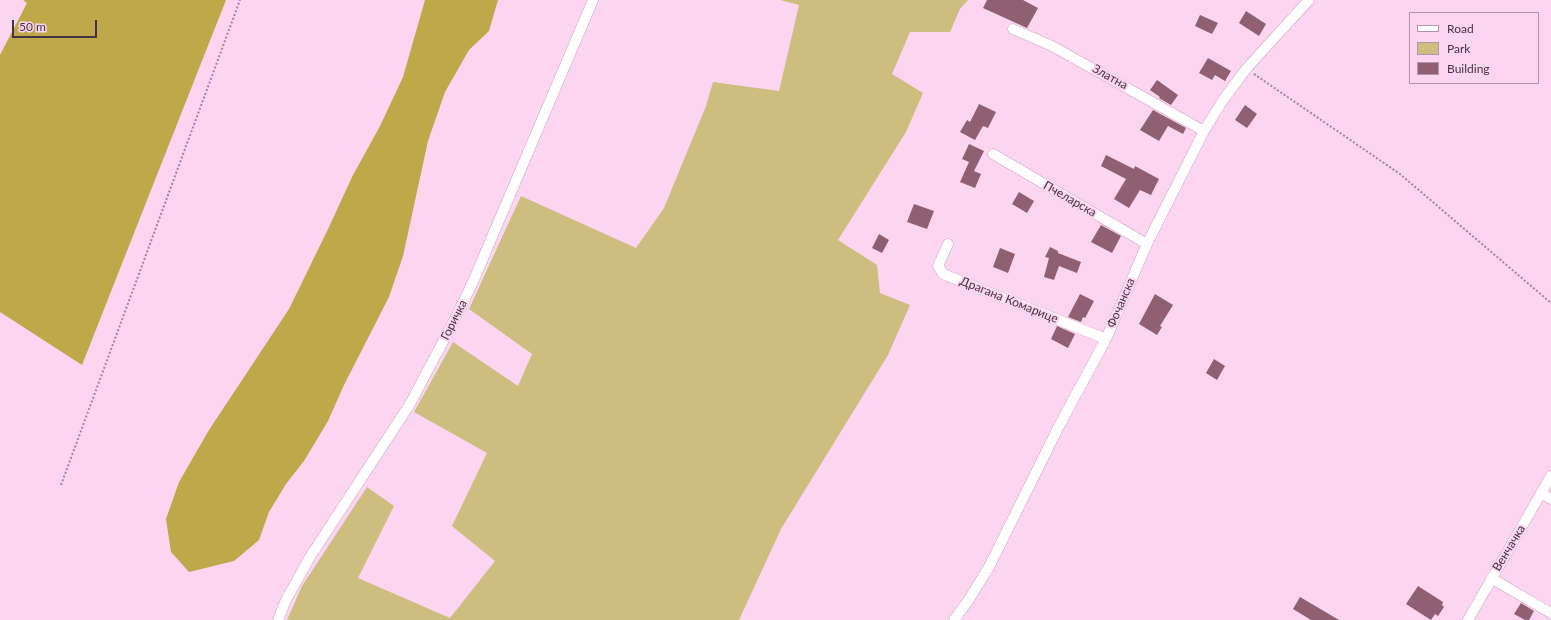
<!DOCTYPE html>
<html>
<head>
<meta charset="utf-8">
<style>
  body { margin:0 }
  #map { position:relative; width:1551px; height:620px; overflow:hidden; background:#fcd6f1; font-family:Lato,sans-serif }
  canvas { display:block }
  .legend { position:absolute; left:1409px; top:12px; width:130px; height:72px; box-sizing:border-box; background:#fcd6f1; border:1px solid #b395ab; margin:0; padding:5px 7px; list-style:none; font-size:12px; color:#463341 }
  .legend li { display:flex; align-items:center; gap:8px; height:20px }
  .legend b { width:20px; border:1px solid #b395ab }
  .scale { position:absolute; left:12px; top:20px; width:85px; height:18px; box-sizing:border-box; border:2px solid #463341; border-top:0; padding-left:5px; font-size:12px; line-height:14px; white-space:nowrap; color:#463341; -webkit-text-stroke:3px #fcd6f1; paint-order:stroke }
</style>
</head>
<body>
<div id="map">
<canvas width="1551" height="620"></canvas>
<ul class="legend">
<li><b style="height:5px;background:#fff"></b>Road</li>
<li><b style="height:11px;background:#cdbd7f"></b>Park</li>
<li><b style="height:11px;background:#905f71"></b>Building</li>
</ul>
<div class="scale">50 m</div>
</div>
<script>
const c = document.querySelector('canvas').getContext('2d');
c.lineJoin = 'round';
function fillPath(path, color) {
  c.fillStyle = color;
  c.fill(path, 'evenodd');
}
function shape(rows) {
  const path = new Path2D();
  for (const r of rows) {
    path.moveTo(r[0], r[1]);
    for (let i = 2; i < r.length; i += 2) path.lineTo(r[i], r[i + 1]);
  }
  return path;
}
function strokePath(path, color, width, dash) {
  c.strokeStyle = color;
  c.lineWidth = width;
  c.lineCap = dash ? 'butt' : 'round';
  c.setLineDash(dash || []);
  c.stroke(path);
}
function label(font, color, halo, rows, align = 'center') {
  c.font = font + ' Lato,sans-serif';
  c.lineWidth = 4;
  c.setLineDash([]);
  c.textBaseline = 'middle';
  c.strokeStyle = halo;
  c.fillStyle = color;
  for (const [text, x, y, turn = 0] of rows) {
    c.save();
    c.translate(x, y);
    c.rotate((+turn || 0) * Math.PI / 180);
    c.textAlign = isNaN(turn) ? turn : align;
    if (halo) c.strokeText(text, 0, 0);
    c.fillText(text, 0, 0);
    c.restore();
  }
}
fillPath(shape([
  [780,0,968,0,960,9,950,32,910,32,892,74,923,93,906,132,838,240,877,265,880,293,910,305,888,355,781,529,739,620,287,620,302,586,367,487,394,506,358,578,450,618,495,561,452,526,487,453,414,412,453,342,518,386,532,354,469,309,521,196,636,248,664,208,706,106,713,82,779,91,799,5]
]), '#cdbd7f');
fillPath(shape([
  [23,0,226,0,82,365,0,312,0,55,27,3],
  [425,0,498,0,489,31,469,50,445,92,428,141,403,256,389,297,344,385,328,421,304,461,286,484,269,512,259,540,234,561,189,572,171,552,166,519,179,482,209,430,289,309,330,225,352,177,380,126,403,77]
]), '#bfa849');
fillPath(shape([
  [987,0,1023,0,1038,8,1027,28,983,8],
  [1246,11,1266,24,1259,36,1239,23],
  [1200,15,1218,23,1212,34,1195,26],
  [1208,58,1231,71,1225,81,1215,75,1212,80,1199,73],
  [1157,80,1178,95,1171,105,1159,98,1160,97,1150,90],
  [979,104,996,112,988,128,983,126,975,140,960,132,967,120,970,122],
  [1245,105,1257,114,1247,128,1235,120],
  [1153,110,1186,128,1183,134,1168,126,1159,141,1140,130],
  [969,144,984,151,974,171,981,174,975,188,960,182,969,162,962,159],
  [1106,155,1134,169,1135,166,1159,179,1151,195,1140,190,1129,208,1114,199,1126,179,1101,166],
  [1019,192,1034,201,1027,213,1012,204],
  [914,204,934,211,927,229,907,222],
  [1101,225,1121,236,1112,253,1091,242],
  [879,234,889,240,882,253,872,248],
  [1050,247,1058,251,1058,253,1081,262,1077,273,1059,266,1054,280,1044,277,1049,258,1045,257],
  [1000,248,1015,254,1008,273,993,267],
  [1080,294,1094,301,1085,318,1083,317,1081,322,1068,317],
  [1155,294,1173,305,1160,326,1162,327,1157,335,1139,324],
  [1057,326,1075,334,1068,348,1051,339],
  [1214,359,1225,366,1217,380,1206,373],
  [1418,586,1443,602,1442,605,1444,607,1438,616,1435,614,1431,620,1406,604],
  [1300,597,1339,620,1311,620,1293,609],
  [1521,603,1534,611,1529,620,1525,620,1514,614]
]), '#905f71');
const minor = shape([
  [1013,29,1052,46,1204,131],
  [993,154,1147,244],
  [948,244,938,266,943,274,1106,339],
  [1541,493,1551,499],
  [1491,578,1551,613],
  [278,620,286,600,310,557,410,404,455,319,472,284,593,0],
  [954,620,968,601,989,567,1059,426,1106,339,1147,244,1204,131,1223,100,1247,68,1309,0],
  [1468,620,1551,476]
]);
strokePath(minor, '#cfa2c3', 11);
strokePath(shape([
  [1254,74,1400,174,1551,303],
  [61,485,240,0]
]), '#a18599', 2, [2, 2]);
strokePath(minor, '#fff', 10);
label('12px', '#463341', '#fcd6f1', [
  ["Златна",1110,77,29],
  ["Пчеларска",1070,199,30],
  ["Драгана Комарице",1009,300,22],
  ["Фочанска",1121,303,-67],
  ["Горичка",454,320,-63],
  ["Венчачка",1509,548,-59]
]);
</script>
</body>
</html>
